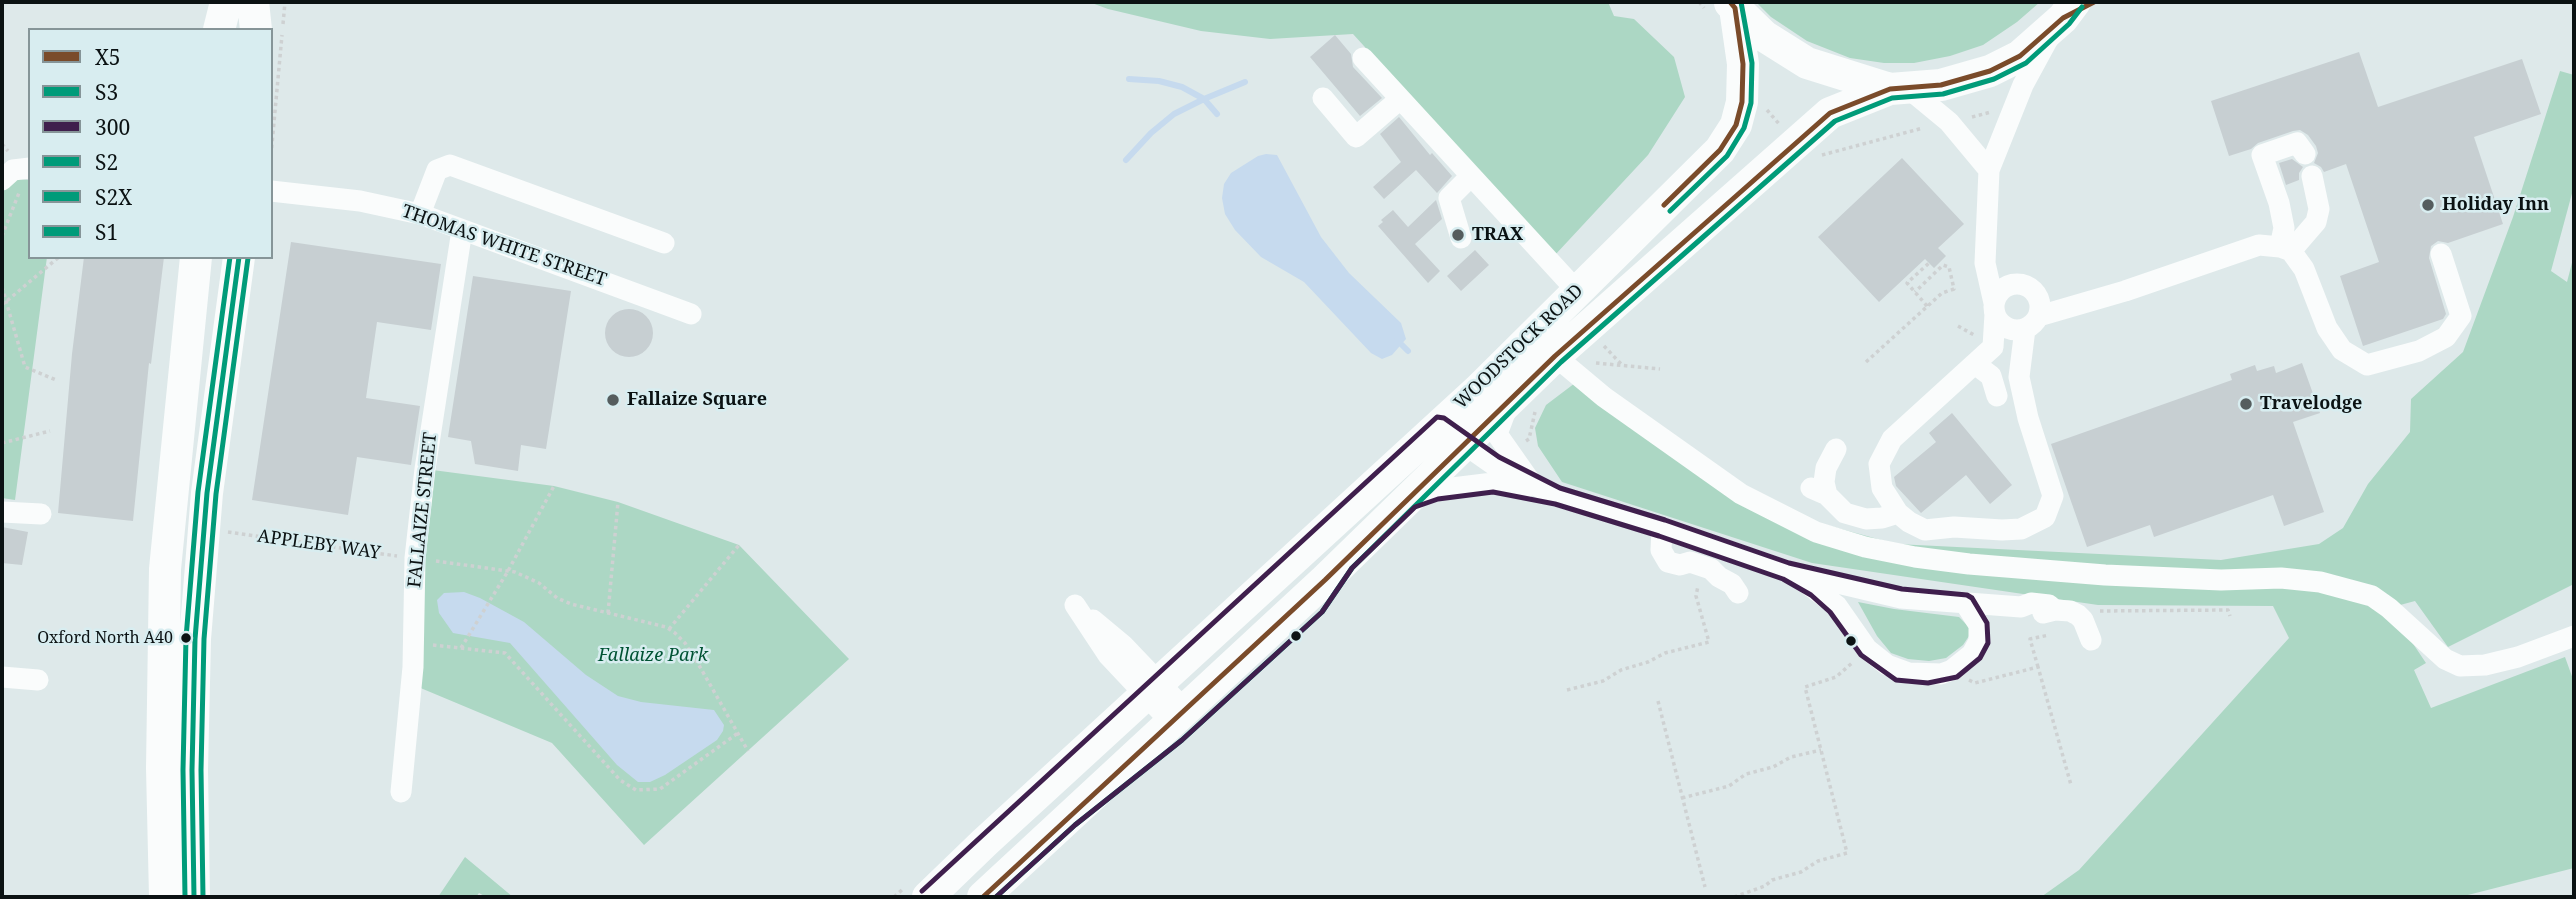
<!DOCTYPE html>
<html>
<head>
<meta charset="utf-8">
<style>
  body { margin:0 }
  #map { position:relative; width:2576px; height:899px; overflow:hidden; background:#dee9ea; font-family:"Noto Serif",serif }
  canvas { display:block }
  .frame { position:absolute; inset:0; border:4px solid #0b1213; pointer-events:none }
  .legend { position:absolute; left:28px; top:28px; width:245px; height:231px; box-sizing:border-box; background:#d8edf0; border:2px solid #869598; margin:0; padding:9px 12px; list-style:none; font-size:21px; color:#0b1213 }
  .legend li { display:flex; align-items:center; gap:14px; height:35px }
  .legend b { width:35px; border:2px solid #869598 }
</style>
</head>
<body>
<div id="map">
<canvas width="2576" height="899"></canvas>
<div class="frame"></div>
<ul class="legend">
<li><b style="height:9px;background:#7a4b2a"></b>X5</li>
<li><b style="height:9px;background:#009b79"></b>S3</li>
<li><b style="height:9px;background:#3f1f4d"></b>300</li>
<li><b style="height:9px;background:#009b79"></b>S2</li>
<li><b style="height:9px;background:#009b79"></b>S2X</li>
<li><b style="height:9px;background:#009b79"></b>S1</li>
</ul>
</div>
<script>
const c = document.querySelector('canvas').getContext('2d');
c.lineJoin = 'round';
function fillPath(path, color) {
  c.fillStyle = color;
  c.fill(path, 'evenodd');
}
function shape(rows) {
  const path = new Path2D();
  for (const r of rows) {
    if (r.length === 3) {
      path.moveTo(r[0] + r[2], r[1]);
      path.arc(r[0], r[1], r[2], 0, 2 * Math.PI);
      continue;
    }
    path.moveTo(r[0], r[1]);
    for (let i = 2; i < r.length; i += 2) path.lineTo(r[i], r[i + 1]);
  }
  return path;
}
function strokePath(path, color, width, dash) {
  c.strokeStyle = color;
  c.lineWidth = width;
  c.lineCap = dash ? 'butt' : 'round';
  c.setLineDash(dash || []);
  c.stroke(path);
}
function label(font, color, halo, rows, align = 'center') {
  c.font = font + ' "Noto Serif",serif';
  c.lineWidth = 5;
  c.setLineDash([]);
  c.textBaseline = 'middle';
  c.strokeStyle = halo;
  c.fillStyle = color;
  for (const [text, x, y, turn = 0] of rows) {
    c.save();
    c.translate(x, y);
    c.rotate((+turn || 0) * Math.PI / 180);
    c.textAlign = isNaN(turn) ? turn : align;
    if (halo) c.strokeText(text, 0, 0);
    c.fillText(text, 0, 0);
    c.restore();
  }
}
fillPath(shape([
  [1089,2,1608,2,1614,16,1634,19,1674,57,1685,97,1648,155,1555,255,1353,34,1270,39,1201,31,1108,9],
  [1756,2,2040,2,2017,22,1983,45,1950,56,1914,63,1884,63,1850,58,1807,41,1771,17],
  [2560,71,2574,75,2574,186,2551,271,2567,282,2574,255,2574,584,2448,647,2415,601,2389,608,2426,663,2414,670,2431,708,2565,657,2574,682,2574,868,2460,897,2041,897,2079,870,2289,638,2273,606,2098,605,1812,563,1562,482,1538,446,1535,428,1546,405,1579,380,1699,467,1812,521,1896,544,2221,560,2319,544,2343,528,2368,484,2410,432,2411,399,2463,352,2513,217],
  [17,179,30,180,30,257,47,257,15,500,2,498,2,190],
  [425,469,554,486,618,502,739,545,849,659,644,845,552,743,411,684],
  [1858,602,1894,609,1959,617,1969,627,1969,636,1963,645,1946,658,1929,661,1908,659,1891,653,1877,636],
  [465,857,513,897,486,897,479,893,476,897,438,897]
]), '#acd7c4');
fillPath(shape([
  [1266,154,1277,155,1321,237,1349,273,1401,323,1406,339,1392,355,1382,359,1371,353,1304,282,1261,257,1235,230,1225,214,1222,198,1224,184,1231,173,1258,156],
  [464,592,480,598,524,622,586,675,618,696,641,702,714,710,724,725,723,731,717,740,665,775,650,782,638,782,617,765,510,643,453,633,439,613,437,600,444,593]
]), '#c6daee');
strokePath(shape([
  [1129,79,1159,81,1182,87,1204,99,1217,114],
  [1126,160,1151,133,1174,114,1204,99,1245,82],
  [1397,340,1408,351]
]), '#c6daee', 6);
fillPath(shape([
  [1335,35,1351,54,1353,67,1382,98,1360,116,1310,57],
  [2359,52,2378,107,2522,59,2541,114,2474,137,2503,224,2448,243,2438,241,2431,246,2429,258,2446,314,2443,319,2363,346,2340,276,2379,262,2346,164,2324,172,2321,167,2314,163,2318,153,2316,146,2308,135,2300,130,2293,131,2258,143,2251,149,2229,156,2211,101],
  [1399,117,1430,155,1432,153,1452,176,1437,193,1416,170,1384,199,1373,187,1401,162,1380,134],
  [1902,158,1964,224,1938,248,1946,256,1934,268,1925,259,1879,302,1818,237],
  [2292,159,2303,167,2299,173,2299,180,2286,185,2279,163],
  [1436,200,1442,219,1415,244,1440,271,1428,283,1378,226,1383,222,1381,220,1393,210,1408,227],
  [291,242,441,264,431,330,377,322,366,398,420,406,411,465,357,457,348,515,252,500],
  [1475,250,1489,265,1461,291,1447,276],
  [84,257,164,257,151,364,149,363,133,521,58,513,72,354],
  [473,276,571,291,546,449,521,445,518,471,475,464,471,441,448,437],
  [629,333,24],
  [2302,363,2320,413,2293,422,2324,512,2284,526,2273,495,2154,537,2150,525,2087,547,2051,444,2232,380,2230,374,2255,365,2257,371,2274,366,2276,373],
  [1952,413,2012,485,1990,504,1966,475,1921,513,1896,486,1894,477,1936,442,1929,433],
  [2,527,28,532,22,565,2,563]
]), '#c7cfd2');
strokePath(shape([
  [1699,2,1704,8],
  [283,24,285,2],
  [1767,110,1780,125],
  [1972,117,1991,112],
  [2,144,8,151],
  [271,155,282,35],
  [1822,155,1923,128],
  [2,236,19,193],
  [2,287,25,367,56,380],
  [2,305,59,257],
  [1927,306,1907,283,1929,263],
  [1958,326,1974,335],
  [1604,346,1623,366],
  [1866,362,1942,293,1954,289,1949,267,1943,265,1915,292],
  [1596,363,1660,369],
  [1526,441,1529,439,1535,412],
  [2,443,50,431],
  [228,532,397,556],
  [436,561,515,572,539,583,557,598,571,604,666,627,675,633,685,643,700,667,748,751],
  [2100,611,2228,610,2230,616],
  [608,613,618,502],
  [669,629,739,545],
  [433,645,505,653,620,780,636,790,660,789,738,733],
  [461,648,508,571,554,486],
  [2038,667,2030,639,2049,635],
  [1969,680,1975,683,2038,667,2071,785],
  [1567,690,1603,681,1621,670,1648,662,1665,653,1709,642,1696,596,1698,586],
  [1658,701,1705,887],
  [1682,798,1729,786,1746,774,1773,767,1791,757,1821,750],
  [894,897,903,889],
  [1734,897,1765,886,1772,880,1801,872,1818,861,1847,853,1805,687,1836,677,1852,663]
]), '#ced1d2', 3.5, [3.5, 3.5]);
strokePath(shape([
  [1363,58,1577,291],
  [1909,89,1949,122,1989,170],
  [1323,98,1356,137,1400,99],
  [2,180,13,170,30,168],
  [271,191,360,201,420,214,691,314],
  [420,214,437,170,450,165,664,243],
  [1461,238,1449,198,1471,176],
  [2280,247,2284,228,2279,203,2262,155,2297,143,2305,154],
  [2291,251,2316,222,2319,209,2312,176],
  [2017,307,23],
  [1994,303,1985,263,1989,170,2023,85,2048,39],
  [2039,316,2125,291,2259,245,2280,247,2291,251,2304,269,2327,328,2342,350,2367,365,2419,351,2446,337,2461,316,2441,254],
  [1555,356,1604,397,1741,494,1816,532,1865,547,1915,557,1969,564,2105,575,2221,580,2281,578,2320,582,2372,596,2389,608,2445,659,2460,666,2485,665,2518,657,2574,636],
  [1975,364,1991,376,1997,396],
  [1506,410,1497,434,1530,481],
  [1454,437,1494,465,1557,496,1662,528,1787,571,1901,598,2021,607,2031,603,2049,605,2055,610],
  [1811,488,1827,495,1845,513,1866,519,1882,518,1898,513,1909,522,1925,530,1954,527,2002,530,2021,529,2045,517,2053,496,2028,418,2019,377,2025,329],
  [1827,495,1824,482,1826,468,1836,449],
  [1415,497,1436,490,1493,483,1524,489],
  [2,512,41,514],
  [1898,513,1882,488,1879,464,1892,439,1993,347,1995,314],
  [1662,528,1661,550,1668,562,1680,565,1690,562,1711,569,1719,577,1732,584,1738,593],
  [1801,579,1837,606,1867,649,1887,665,1909,673,1941,674,1952,670,1972,654,1979,641,1979,625,1965,603],
  [1075,605,1108,655,1172,723],
  [2043,613,2055,610,2070,611,2078,615,2083,620,2091,640],
  [1093,620,1123,645,1185,710],
  [2,677,38,680],
  [401,792,413,667,415,558,425,469,462,230]
]), '#fafcfc', 21);
strokePath(shape([
  [253,2,256,30],
  [1730,3,1764,36,1807,63,1890,89,1941,85,1990,71,2020,56,2063,18,2075,2],
  [219,30,226,2],
  [165,897,162,768,165,569,196,257],
  [194,897,192,770,195,639,207,493,239,257],
  [928,897,985,842,1478,390,1720,150,1736,125,1742,102,1743,64,1735,8],
  [983,897,1325,580,1555,356,1830,113,1890,89]
]), '#fafcfc', 32);
strokePath(shape([
  [1664,205,1720,150,1736,125,1742,102,1743,64,1735,8,1730,2],
  [983,897,1325,580,1555,356,1830,113,1890,89,1941,85,1990,71,2020,56,2063,18,2094,2]
]), '#7a4b2a', 5);
strokePath(shape([
  [1670,211,1727,156,1744,128,1751,103,1752,63,1741,2],
  [996,897,1075,825,1182,740,1322,612,1352,568,1561,362,1835,121,1892,98,1943,94,1994,79,2026,63,2069,24,2082,7]
]), '#009b79', 5);
strokePath(shape([
  [922,891,1437,417,1444,418,1499,457,1560,488,1665,520,1789,563,1902,589,1967,595,1972,598,1987,623,1988,643,1980,658,1957,677,1928,683,1896,680,1861,655,1830,612,1811,595,1783,579,1659,536,1555,504,1493,492,1438,499,1415,507,1352,568,1322,612,1182,740,1075,825,996,897]
]), '#3f1f4d', 5);
strokePath(shape([
  [194,897,192,770,195,639,207,493,239,257]
]), '#009b79', 5);
strokePath(shape([
  [203,897,201,770,204,639,216,494,248,258]
]), '#009b79', 5);
strokePath(shape([
  [185,897,183,770,186,638,198,492,230,257]
]), '#009b79', 5);
for (const [x, y, r, color] of [
  [2428,205,7,"#555d5e"],
  [1458,235,7,"#555d5e"],
  [613,400,7,"#555d5e"],
  [2246,404,7,"#555d5e"],
  [1296,636,6,"#0b1213"],
  [186,638,6,"#0b1213"],
  [1851,641,6,"#0b1213"]
]) {
  const dot = new Path2D();
  dot.arc(x, y, r, 0, 2 * Math.PI);
  c.fillStyle = color;
  c.fill(dot);
  strokePath(dot, '#d8edf0', 2.5);
}
label('16px', '#0b1213', '#d8edf0', [
  ["Oxford North A40",173,638]
], 'right');
label('bold 18px', '#0b1213', '#d8edf0', [
  ["Holiday Inn",2442,205],
  ["TRAX",1472,235],
  ["Fallaize Square",627,400],
  ["Travelodge",2260,404]
], 'left');
label('18px', '#0b1213', '#d8edf0', [
  ["THOMAS WHITE STREET",504,246,19],
  ["WOODSTOCK ROAD",1519,347,-44],
  ["FALLAIZE STREET",423,510,-84],
  ["APPLEBY WAY",319,545,8]
]);
label('italic 18px', '#005334', '#d8edf0', [
  ["Fallaize Park",653,656]
]);
</script>
</body>
</html>
